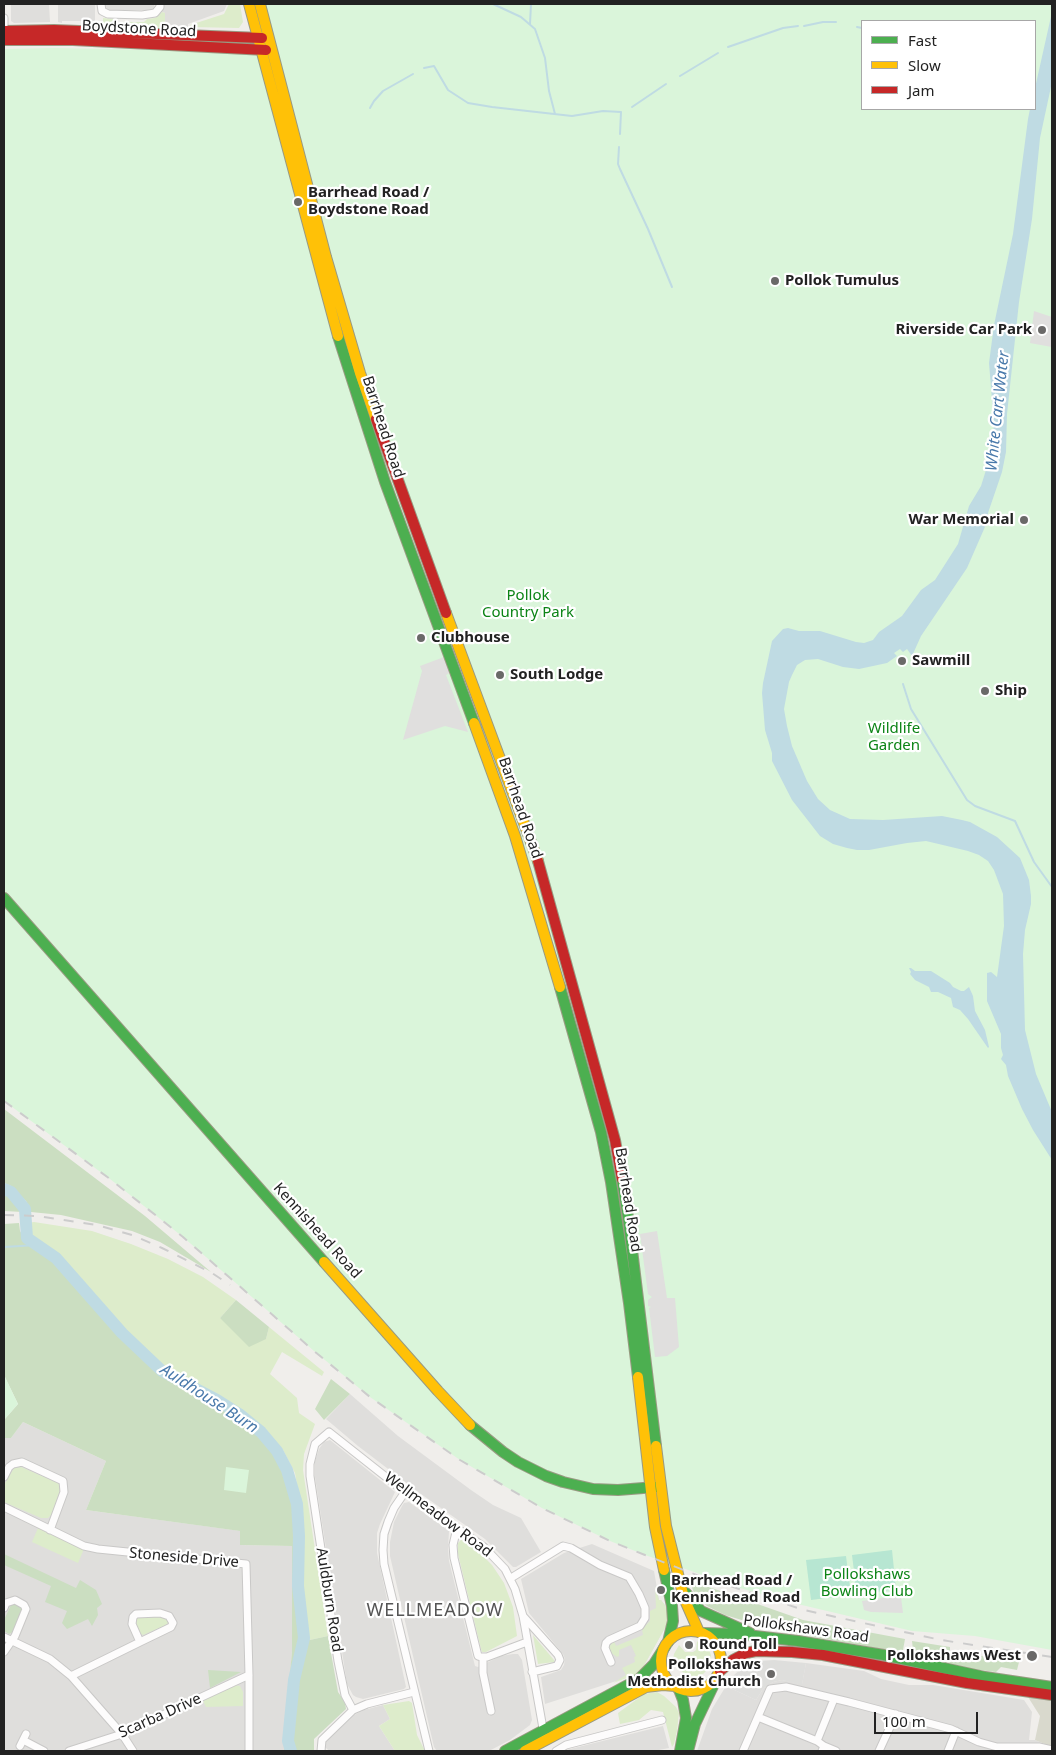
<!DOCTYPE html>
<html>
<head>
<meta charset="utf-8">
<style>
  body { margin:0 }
  #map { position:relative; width:1056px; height:1755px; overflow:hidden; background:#f0eeeb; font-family:"Noto Sans",sans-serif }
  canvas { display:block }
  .frame { position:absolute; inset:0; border:5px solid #222; pointer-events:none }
  .legend { position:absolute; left:861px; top:20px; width:175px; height:90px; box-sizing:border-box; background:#fff; border:1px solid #a7a7a7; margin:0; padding:6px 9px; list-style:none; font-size:15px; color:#222 }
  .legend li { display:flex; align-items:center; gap:10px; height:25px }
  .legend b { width:25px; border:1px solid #a7a7a7 }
  .scale { position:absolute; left:874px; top:1712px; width:104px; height:22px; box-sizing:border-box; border:2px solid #222; border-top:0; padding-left:6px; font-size:15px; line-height:18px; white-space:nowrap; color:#222; -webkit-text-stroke:4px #fff; paint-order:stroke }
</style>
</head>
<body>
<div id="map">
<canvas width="1056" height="1755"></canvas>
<div class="frame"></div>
<ul class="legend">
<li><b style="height:6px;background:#4caf50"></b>Fast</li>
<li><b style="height:6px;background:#ffc107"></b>Slow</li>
<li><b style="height:6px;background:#c62828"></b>Jam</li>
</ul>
<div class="scale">100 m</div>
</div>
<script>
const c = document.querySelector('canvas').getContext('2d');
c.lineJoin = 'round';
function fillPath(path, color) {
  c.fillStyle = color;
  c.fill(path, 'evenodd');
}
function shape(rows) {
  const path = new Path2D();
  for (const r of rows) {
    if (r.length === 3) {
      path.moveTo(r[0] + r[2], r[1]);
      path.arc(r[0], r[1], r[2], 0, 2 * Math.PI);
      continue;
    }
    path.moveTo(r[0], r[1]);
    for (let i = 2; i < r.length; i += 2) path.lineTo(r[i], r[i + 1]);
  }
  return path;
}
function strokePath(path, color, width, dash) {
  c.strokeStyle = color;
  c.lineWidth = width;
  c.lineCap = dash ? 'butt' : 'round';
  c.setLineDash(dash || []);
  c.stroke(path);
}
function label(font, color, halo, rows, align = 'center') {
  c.font = font + ' "Noto Sans",sans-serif';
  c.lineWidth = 4.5;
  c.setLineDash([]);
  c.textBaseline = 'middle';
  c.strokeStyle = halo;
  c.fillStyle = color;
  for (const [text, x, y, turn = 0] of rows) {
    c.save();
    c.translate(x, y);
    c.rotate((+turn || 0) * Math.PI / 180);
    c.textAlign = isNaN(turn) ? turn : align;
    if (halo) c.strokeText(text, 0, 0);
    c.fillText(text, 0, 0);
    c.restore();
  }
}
fillPath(shape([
  [11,4,49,4,50,22,14,23,11,21],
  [58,4,95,4,95,21,62,21,62,23,58,22],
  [105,4,155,4,153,9,147,10,107,10],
  [164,4,227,4,224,11,188,24,188,27,165,26,165,13,162,12],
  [350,1394,398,1436,471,1490,493,1505,521,1518,541,1552,516,1567,513,1567,485,1539,421,1494,358,1446,326,1419],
  [23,1422,106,1461,86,1510,241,1531,240,1545,292,1546,292,1652,284,1751,4,1751,4,1438,11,1438],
  [330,1440,395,1492,380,1524,377,1533,377,1553,406,1687,404,1689,363,1699,356,1697,353,1695,347,1684,315,1477,315,1461,319,1449,324,1442],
  [409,1502,449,1531,448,1548,449,1561,475,1666,478,1667,501,1656,513,1654,518,1654,522,1660,532,1720,530,1725,510,1740,489,1751,437,1751,434,1747,390,1556,390,1542,394,1522,402,1506,404,1503],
  [592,1544,654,1571,659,1600,661,1600,667,1608,666,1626,642,1669,635,1675,545,1704,541,1677,561,1670,564,1665,565,1659,563,1654,529,1613,521,1579,564,1553],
  [806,1663,864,1671,881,1679,909,1685,933,1685,1024,1700,1032,1712,1029,1740,1035,1740,1052,1747,1052,1751,697,1751,712,1709,726,1686,756,1700,763,1689,773,1682,782,1680,802,1684],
  [383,1705,390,1719,379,1726,395,1751,329,1751,325,1747,325,1742,354,1715,364,1710],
  [663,1726,669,1748,654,1751,562,1751]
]), '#dfdedc');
fillPath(shape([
  [774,1660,806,1663,802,1685,782,1680,773,1682,763,1689,756,1700,726,1686,734,1675,745,1665,759,1661]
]), '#dededc');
fillPath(shape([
  [1028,1697,1052,1700,1052,1747,1035,1740,1040,1716]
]), '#d9d9cd');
fillPath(shape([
  [229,4,240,4,243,22,239,28,190,27,190,25,224,14],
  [162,12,165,13,165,26,158,28,103,25,103,18,114,19,117,22,144,22,147,19,155,18],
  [34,1222,92,1231,131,1244,168,1259,203,1277,236,1300,220,1318,266,1339,269,1327,324,1372,322,1376,282,1352,270,1374,297,1398,299,1413,315,1424,304,1454,303,1470,328,1636,305,1641,302,1515,295,1473,283,1450,219,1398,165,1368,124,1331,58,1256,30,1238,28,1223],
  [21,1467,58,1483,61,1487,52,1514,48,1518,41,1518,4,1502,4,1485,14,1468],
  [38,1528,84,1549,78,1563,32,1542],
  [461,1540,465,1541,476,1549,492,1565,504,1583,513,1607,517,1636,486,1652,482,1652,481,1649,458,1554,458,1543],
  [655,1586,659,1600,661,1600,667,1608,668,1617,666,1626,642,1669,635,1675,613,1683,626,1675,622,1668,635,1662,634,1657,636,1656,631,1645,619,1650,619,1656,617,1657,610,1652,609,1646,614,1641,616,1646,643,1635,642,1629,650,1621,650,1611,656,1608],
  [139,1616,164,1617,168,1619,169,1622,166,1625,143,1635,140,1633,135,1621],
  [533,1635,554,1660,555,1662,538,1664],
  [700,1639,705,1642,708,1647,711,1655,711,1663,709,1668,703,1674,697,1677,689,1677,677,1668,673,1659,674,1654,679,1645,685,1652,693,1652,696,1650,697,1642],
  [235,1685,240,1686,243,1692,243,1706,206,1707,203,1701],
  [657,1692,664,1696,676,1707,679,1713,677,1731,674,1744,672,1747,663,1712,651,1710,639,1720,620,1724,618,1713,644,1694],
  [409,1701,412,1703,417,1735,425,1751,395,1751,379,1726,390,1719,383,1705]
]), '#ddeccb');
fillPath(shape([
  [4,1109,145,1216,211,1272,160,1242,132,1231,61,1215,31,1212,26,1201,11,1186,4,1183],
  [4,1190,16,1202,23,1212,4,1211],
  [19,1223,20,1231,27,1242,43,1255,55,1260,126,1339,162,1373,210,1399,248,1426,271,1450,285,1475,295,1510,299,1645,292,1682,286,1733,284,1734,292,1652,292,1546,240,1545,240,1531,86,1510,106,1461,23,1422,11,1438,4,1438,4,1420,18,1404,4,1375,4,1224],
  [236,1300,269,1327,266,1339,249,1347,220,1318],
  [331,1379,350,1394,324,1420,315,1409],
  [4,1554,76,1588,80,1580,96,1590,102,1604,97,1608,98,1615,92,1626,88,1619,67,1629,62,1623,67,1611,45,1602,51,1586,4,1565],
  [689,1580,803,1620,905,1639,903,1650,900,1652,797,1634,765,1627,725,1615,707,1606,695,1595],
  [14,1602,21,1606,23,1610,13,1632,9,1634,4,1631,4,1620,11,1605],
  [328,1636,338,1692,345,1702,346,1709,314,1739,314,1751,284,1751,284,1741,292,1740,296,1693,305,1641],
  [912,1641,950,1647,950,1651,1019,1662,1017,1670,1001,1667,996,1672,971,1669,916,1656,913,1650],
  [208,1670,241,1672,210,1688]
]), '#cbdec1');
fillPath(shape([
  [265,4,1052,4,1052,1650,975,1636,912,1631,789,1602,740,1588,645,1555,610,1541,542,1508,460,1460,370,1397,314,1351,183,1237,110,1179,4,1101,4,49,54,48,164,50,258,54,278,50],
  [862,21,1035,21,1035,109,862,109],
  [4,1375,18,1404,4,1420],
  [226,1467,249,1470,246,1493,224,1490]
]), '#daf5da');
fillPath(shape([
  [892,1550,896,1589,857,1595,852,1555],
  [846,1556,851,1595,811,1600,806,1560]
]), '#b7e6d2');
fillPath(shape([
  [1034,311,1052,317,1052,347,1030,343],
  [444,657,451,672,446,675,468,732,445,726,403,740,422,671,420,666],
  [657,1231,667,1298,675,1298,679,1347,667,1356,655,1357,649,1308,651,1307,648,1306,648,1300,652,1297,648,1294,640,1234],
  [896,1596,897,1598,901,1597,903,1613,871,1612,864,1610,862,1601]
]), '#e0dfde');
fillPath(shape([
  [1052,12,1052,82,1040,138,1032,219,1019,302,1007,414,1006,452,1002,472,988,513,988,520,967,568,921,636,912,656,907,649,903,652,900,649,894,653,897,656,887,663,859,669,843,667,818,659,805,660,797,665,792,675,789,682,784,709,787,726,792,746,807,781,818,799,830,810,850,819,883,820,942,816,962,820,970,822,997,837,1020,858,1029,880,1031,896,1031,904,1025,930,1023,954,1025,1030,1036,1074,1052,1112,1052,1160,1033,1130,1022,1109,1008,1076,1006,1065,1001,1059,1003,1055,1001,1048,1001,1034,987,1001,987,973,991,972,997,977,1004,926,1003,894,994,870,988,861,979,855,968,851,926,841,907,843,869,850,857,850,847,848,833,844,820,836,792,800,772,761,772,753,765,730,762,693,763,683,772,641,783,629,788,628,799,631,820,631,856,642,864,643,873,640,879,632,902,616,921,590,935,580,958,544,969,506,981,486,991,454,994,424,989,363,994,325,1013,234,1028,119,1030,109,1035,109,1035,88],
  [909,968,911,968,915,971,931,971,950,983,953,987,961,991,964,991,969,987,973,996,975,1011,985,1030,989,1047,988,1048,968,1019,960,1010,953,1007,951,998,938,992,931,992,929,987,915,980,910,974,911,972]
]), '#bfdbe3');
strokePath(shape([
  [493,4,521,17,535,29,545,58,549,91,555,114],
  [530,24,531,4],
  [804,26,823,22,836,22],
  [857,27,862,28],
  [728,47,783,28,798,26],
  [424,68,434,66,448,90,468,103,492,107,572,116,603,111,621,112,620,134],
  [680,76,718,53],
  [632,107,666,84],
  [370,108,374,101,383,91,413,74],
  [619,147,618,164,620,169,648,229,672,287],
  [903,684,911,709,967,800,975,806,1015,821,1034,862,1052,887],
  [4,1247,37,1245]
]), '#bfdbe3', 2);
strokePath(shape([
  [4,1189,11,1192,25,1209,27,1238,56,1258,122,1333,162,1371,217,1400,239,1414,261,1432,277,1451,287,1470,297,1504,299,1536,298,1586,304,1638,294,1680,288,1741,291,1751]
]), '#bfdbe3', 12);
const street = shape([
  [101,4,102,11,108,14,142,15,155,13,160,7,160,4],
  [4,18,4,35],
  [4,1477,9,1467,13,1464,22,1462,63,1481,64,1492,50,1530],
  [405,1492,394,1508,388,1522,384,1534,383,1550,384,1564,429,1751],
  [4,1507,84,1546,98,1549,246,1564,249,1675,249,1751],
  [457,1528,453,1545,454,1558,478,1656,481,1657,487,1657,527,1642],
  [511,1578,563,1546,571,1548,600,1565,629,1577,639,1594,645,1608,645,1618,640,1626,609,1640,606,1643,605,1648,611,1662],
  [4,1608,6,1603,15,1600,24,1605,26,1609,15,1636,4,1652],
  [523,1616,558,1655,560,1660,557,1666,532,1672],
  [4,1637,50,1659,71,1676,122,1734,133,1751],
  [483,1658,483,1673,491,1711],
  [71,1676,140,1642,132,1624,133,1617,136,1614,160,1613,169,1616,173,1623,171,1627,140,1642],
  [414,1692,367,1704,353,1710,345,1695,338,1661,310,1476,310,1464,315,1444,329,1432,405,1492,484,1547,505,1569,515,1589,523,1616,544,1734],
  [758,1717,817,1741,824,1746,822,1751],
  [23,1740,44,1751],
  [817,1741,834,1699],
  [20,1746,26,1734],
  [824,1746,836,1751],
  [69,1751,122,1734,249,1675],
  [321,1751,322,1740,353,1710],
  [556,1751,566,1745,662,1720],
  [743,1751,770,1689,786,1687,849,1702,951,1729,979,1742,997,1747,1039,1747,1052,1750],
  [879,1751,896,1714],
  [948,1751,956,1731]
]);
const fast = shape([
  [338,336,385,482,474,723],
  [4,898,324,1262],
  [560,987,601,1132,611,1182,629,1303,638,1377],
  [622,1179,628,1217,656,1446],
  [470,1425,503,1452,518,1462,546,1476,563,1482,593,1489,618,1490,656,1487],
  [664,1570,672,1606,673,1621,668,1642],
  [686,1593,701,1611,750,1633],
  [703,1633,738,1634,798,1641,884,1655,985,1677,1052,1687],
  [678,1687,683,1700,686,1718,680,1751],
  [505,1751,639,1679,654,1664,666,1645],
  [688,1751,695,1724,716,1680]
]);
const slow = shape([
  [249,4,338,336],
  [260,4,326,257,360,373,376,419],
  [446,613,538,861],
  [474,723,515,836,560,987],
  [324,1262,438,1391,470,1425],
  [638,1377,655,1527,664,1570],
  [656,1446,666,1526,684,1598,699,1632],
  [691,1661,30],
  [525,1751,646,1687,663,1685,675,1686]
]);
const jam = shape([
  [4,31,54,30,262,38],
  [4,40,73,40,266,50],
  [376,419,446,613],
  [538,861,615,1140,622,1179],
  [720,1671,733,1660,746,1653,756,1651,792,1652,823,1655,967,1683,1052,1695]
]);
strokePath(street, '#c9c8c7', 9);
strokePath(fast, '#999a82', 12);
strokePath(slow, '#999a82', 12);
strokePath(jam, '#999a82', 12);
strokePath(street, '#fdfcfc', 7);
strokePath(fast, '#4caf50', 10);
strokePath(slow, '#ffc107', 10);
strokePath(jam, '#c62828', 10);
strokePath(shape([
  [4,1101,110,1179,183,1237,314,1351,370,1397,460,1460,542,1508,610,1541,645,1555,699,1576,804,1610,941,1640,1052,1657],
  [4,1215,38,1216,97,1225,132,1235,162,1248,212,1273,230,1285]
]), '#ccc', 2, [10, 10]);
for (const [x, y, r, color] of [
  [298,202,5,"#6a6968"],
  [775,281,5,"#6a6968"],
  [1042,330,5,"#6a6968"],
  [1024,520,5,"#6a6968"],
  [421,638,5,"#6a6968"],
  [902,661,5,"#6a6968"],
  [500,675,5,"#6a6968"],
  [985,691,5,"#6a6968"],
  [661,1590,5,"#6a6968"],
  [689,1645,5,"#6a6968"],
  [1032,1656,6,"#6a6968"],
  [771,1674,5,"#6a6968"]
]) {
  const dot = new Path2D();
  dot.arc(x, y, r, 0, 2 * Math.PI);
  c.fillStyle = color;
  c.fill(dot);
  strokePath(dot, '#fff', 2);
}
label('15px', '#222', '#fff', [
  ["Boydstone Road",139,29,3],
  ["Barrhead Road",383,427,72],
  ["Barrhead Road",520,808,71],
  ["Barrhead Road",628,1200,81],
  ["Kennishead Road",317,1231,48],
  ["Wellmeadow Road",438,1515,37],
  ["Stoneside Drive",184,1558,5],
  ["Auldburn Road",329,1600,81],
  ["Pollokshaws Road",806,1629,8],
  ["Scarba Drive",160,1716,-24]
]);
label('bold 15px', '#222', '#fff', [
  ["Barrhead Road /",308,193],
  ["Boydstone Road",308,210],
  ["Pollok Tumulus",785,281],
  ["Riverside Car Park",1032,330,"right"],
  ["War Memorial",1014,520,"right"],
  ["Clubhouse",431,638],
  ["Sawmill",912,661],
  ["South Lodge",510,675],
  ["Ship",995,691],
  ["Barrhead Road /",671,1581],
  ["Kennishead Road",671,1598],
  ["Round Toll",699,1645],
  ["Pollokshaws West",1021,1656,"right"],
  ["Pollokshaws",761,1665,"right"],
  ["Methodist Church",761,1682,"right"]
], 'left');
label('15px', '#0c8416', '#fff', [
  ["Pollok",528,596],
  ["Country Park",528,613],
  ["Wildlife",894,729],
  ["Garden",894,746],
  ["Pollokshaws",867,1575],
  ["Bowling Club",867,1592]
]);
label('italic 16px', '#4a7aab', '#fff', [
  ["White Cart Water",998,411,-84],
  ["Auldhouse Burn",209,1399,33]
]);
c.letterSpacing = '1px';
label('18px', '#555', '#fff', [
  ["WELLMEADOW",435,1611]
]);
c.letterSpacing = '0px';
</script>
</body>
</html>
